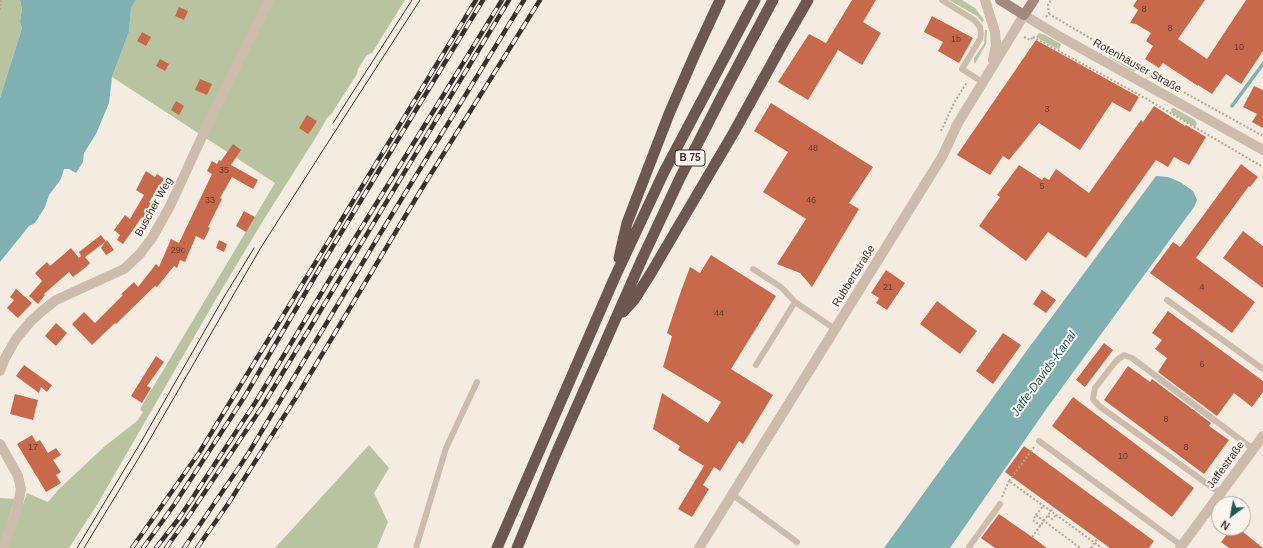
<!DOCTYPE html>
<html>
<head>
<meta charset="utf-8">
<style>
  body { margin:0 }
  #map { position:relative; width:1263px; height:548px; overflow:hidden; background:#f4ebe1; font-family:Helvetica,sans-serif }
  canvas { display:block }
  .north { position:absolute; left:1211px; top:496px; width:40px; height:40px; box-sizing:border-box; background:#fbf5ee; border:1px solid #aea6a0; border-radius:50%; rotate:212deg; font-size:11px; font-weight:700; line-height:16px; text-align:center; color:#3b302b }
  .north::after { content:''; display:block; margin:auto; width:14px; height:18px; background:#1f5a5e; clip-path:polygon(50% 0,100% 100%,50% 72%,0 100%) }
</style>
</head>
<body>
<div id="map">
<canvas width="1263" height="548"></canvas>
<div class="north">N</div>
</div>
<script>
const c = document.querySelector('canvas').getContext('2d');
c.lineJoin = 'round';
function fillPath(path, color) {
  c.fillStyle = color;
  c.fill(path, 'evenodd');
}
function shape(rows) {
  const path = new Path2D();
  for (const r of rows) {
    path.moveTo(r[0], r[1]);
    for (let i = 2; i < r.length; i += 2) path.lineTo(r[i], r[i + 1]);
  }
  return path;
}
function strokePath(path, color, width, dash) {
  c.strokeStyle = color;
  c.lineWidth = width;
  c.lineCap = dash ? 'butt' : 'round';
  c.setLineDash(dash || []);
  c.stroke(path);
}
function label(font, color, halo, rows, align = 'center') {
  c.font = font + ' Helvetica,sans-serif';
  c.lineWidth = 4;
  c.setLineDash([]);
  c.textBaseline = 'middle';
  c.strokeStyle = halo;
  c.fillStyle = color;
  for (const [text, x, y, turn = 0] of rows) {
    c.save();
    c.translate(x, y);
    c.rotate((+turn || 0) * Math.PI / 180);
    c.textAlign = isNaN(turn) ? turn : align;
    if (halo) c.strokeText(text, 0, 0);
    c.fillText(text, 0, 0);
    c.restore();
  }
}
fillPath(shape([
  [0,0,20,0,22,9,20,22,22,28,0,98],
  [136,0,405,0,372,53,367,55,358,69,357,74,332,113,327,118,318,134,266,216,216,299,97,505,69,548,7,548,27,493,48,502,58,490,105,446,137,421,143,412,140,409,275,183,112,77,129,32,131,8],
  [949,0,962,0,975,8,984,20,982,22,977,16],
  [985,30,987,30,987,34,986,44,975,64,974,62,974,58,984,44],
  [1039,33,1045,35,1061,44,1059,50,1036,37],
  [1112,53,1137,67,1137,70,1134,72,1109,57],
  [1174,108,1195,120,1197,124,1195,127,1172,113,1171,109],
  [369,445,389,468,374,493,388,522,377,548,275,548],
  [0,498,15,499,0,544]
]), '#b8c4a0');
fillPath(shape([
  [20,0,136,0,131,8,129,32,112,77,109,103,96,134,84,153,83,162,76,173,69,169,64,169,61,179,49,195,45,207,35,223,29,226,0,262,0,98,22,28,20,22,22,9],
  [1156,176,1168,177,1180,182,1193,191,1197,200,1194,207,1047,408,950,548,884,548,1028,349]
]), '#7fb0b2');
strokePath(shape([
  [1232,106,1263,64]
]), '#7fb0b2', 3.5);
fillPath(shape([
  [852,0,876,0,863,22,881,33,862,65,838,50,808,100,778,82,809,34,826,43],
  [1137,0,1205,0,1178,39,1207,59,1246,0,1263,0,1263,51,1241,84,1226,74,1212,94,1198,85,1198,86,1163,63,1159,68,1145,59,1153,46,1146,41,1151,33,1136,24,1130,23,1138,10,1133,6],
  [179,7,188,11,184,20,175,16],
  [932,16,973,38,959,63,938,51,943,42,924,32],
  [142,32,151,37,146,46,137,41],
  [1036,40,1139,97,1130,112,1112,102,1080,150,1039,123,1009,160,1003,156,990,175,957,155],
  [160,59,169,64,165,71,156,66],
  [200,79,212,84,207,95,195,90],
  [1254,86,1263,90,1263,128,1252,122,1257,114,1243,107],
  [176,101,184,106,179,115,171,110],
  [771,103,873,167,849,203,859,209,812,287,800,273,777,264,806,219,763,192,788,152,754,131],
  [1154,106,1185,126,1186,125,1206,137,1189,165,1174,157,1168,167,1156,160,1086,258,1048,232,1026,261,979,226,1000,197,997,195,1019,165,1042,180,1044,177,1049,180,1056,169,1089,193,1141,120,1143,122],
  [307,115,317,121,312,129,308,134,299,128],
  [233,144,241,150,231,165,258,180,253,189,232,177,220,198,222,199,208,227,210,228,204,240,196,236,185,262,180,260,177,268,174,266,157,287,155,286,116,324,115,323,92,345,72,324,84,312,95,323,123,295,121,294,134,282,138,287,156,264,159,267,171,239,179,243,212,174,207,171,212,161,217,164,219,160,221,161],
  [1241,164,1258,177,1250,187,1249,186,1196,258,1255,302,1232,333,1150,273,1173,242,1180,247],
  [146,171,155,177,157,174,164,179,149,202,155,206,147,220,142,217,123,244,117,240,120,235,114,230,125,215,130,219,144,195,136,190],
  [244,211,255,217,246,232,236,226],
  [1243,231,1263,246,1263,288,1223,258],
  [101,235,106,242,107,240,114,250,106,255,101,248,105,242,85,257,90,263,86,267,73,277,69,272,44,294,45,295,38,304,29,296,42,281,35,273,47,262,50,266,71,248,79,258,81,256,79,252],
  [219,240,227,244,224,252,216,248],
  [711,255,776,296,731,369,773,395,743,444,739,441,720,471,714,467,703,485,709,489,692,517,678,509,704,466,678,450,680,446,653,429,662,393,708,423,721,402,663,367,672,336,667,333,680,294,690,267,700,273],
  [886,270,905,283,887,310,876,303,879,298,871,293],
  [16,289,32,303,18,318,7,308,14,300,10,297],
  [1042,290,1056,300,1046,313,1033,304],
  [937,301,977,331,960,354,920,324],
  [1168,311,1263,381,1263,392,1252,407,1234,393,1217,416,1158,372,1167,358,1155,349,1162,340,1152,333],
  [56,323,67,333,56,346,45,336],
  [1003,333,1021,345,993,384,976,371],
  [1104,343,1113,350,1085,387,1076,380],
  [156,356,164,362,147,386,151,388,142,403,131,396],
  [24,365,52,385,47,392,41,387,39,393,16,376],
  [1128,366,1150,382,1152,379,1211,423,1209,426,1229,440,1204,474,1104,400],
  [15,394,38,400,33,420,10,414],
  [1073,397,1194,488,1172,517,1052,426],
  [32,435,36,442,40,440,48,453,56,448,61,455,53,460,61,472,56,475,61,483,46,492,17,444],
  [1024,446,1154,541,1149,548,1110,548,1005,472],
  [999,514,1032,537,1047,548,995,548,981,538],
  [1232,528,1238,528,1263,548,1229,548,1221,542]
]), '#c8694b');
strokePath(shape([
  [0,10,1,0],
  [1049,14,1048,5,1051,0],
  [1046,17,1049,14,1158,78,1263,136],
  [1024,37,1030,40,1033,37],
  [1033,37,1145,98,1263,167],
  [941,131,954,103,967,82],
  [864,260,873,246],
  [1034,447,1009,481,1102,548],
  [1002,497,1009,481],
  [1036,515,1043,506],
  [1048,516,1052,519,1056,515],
  [1041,526,1033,520,1036,515,1079,547],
  [1091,547,1092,548],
  [1078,548,1079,547,1081,548]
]), '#b9a596', 2, [2, 2]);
strokePath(shape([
  [942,0,974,20,980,27,981,34,980,39,962,69,982,82],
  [753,269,781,287,795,302,835,329],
  [1167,300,1263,369],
  [756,365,795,302],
  [1039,441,1182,546],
  [1220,493,1099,406,1093,399,1095,388,1116,361,1124,355,1132,358,1253,449],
  [733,495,797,542],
  [416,548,446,448,477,382],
  [970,548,969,547,1000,504]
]), '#cdbbac', 6);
strokePath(shape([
  [1024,15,1057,35,1263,150],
  [0,371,5,358,16,339,30,322,42,311,56,300,124,269,140,254,152,238,170,206,213,113,269,0],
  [0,444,18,476,21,489,17,509,3,548],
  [1180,548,1263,436]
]), '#cdbbac', 10);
strokePath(shape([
  [985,0,995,32,996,45,993,60],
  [699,548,942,157,958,123,1024,15]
]), '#cdbbac', 10);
strokePath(shape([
  [1000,0,1024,15,1034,0]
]), '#a18a7d', 10);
strokePath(shape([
  [619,258,627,223,669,114,695,54,720,0],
  [623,312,634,300,651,273,734,132,782,45,808,0],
  [497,548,614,279,664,172,755,0],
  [517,548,555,456,642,259,680,178,722,96,773,0]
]), '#6c584f', 11);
strokePath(shape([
  [333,123,412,0],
  [77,548,141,442,224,297,254,248],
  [84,548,146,446,260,249,325,147,420,0]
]), '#3b302b', 1);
const rail = shape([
  [132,548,199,453,476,0],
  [143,548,174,505,245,396,327,256,483,0],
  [156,548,180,517,255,403,339,264,502,0],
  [166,548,186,520,262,407,509,0],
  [184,548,248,454,380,234,524,0],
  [197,548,228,504,297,396,424,185,540,0]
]);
strokePath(rail, '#3b302b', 4.5);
strokePath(rail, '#fbf5ee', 3, [9]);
strokePath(shape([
  [1032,537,1054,507],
  [1091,548,1097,539]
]), '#b9a596', 2, [2, 2]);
label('9px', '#5e3e33', null, [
  ["8",1144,10],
  ["8",1170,29],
  ["1b",956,40],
  ["10",1239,48],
  ["3",1047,110],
  ["48",813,149],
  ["35",224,171],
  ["5",1042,187],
  ["33",210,201],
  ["46",811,201],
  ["29c",178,251],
  ["21",888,288],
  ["4",1202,288],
  ["44",719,314],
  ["6",1202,365],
  ["8",1166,420],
  ["17",33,448],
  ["8",1186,448],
  ["10",1123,457]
]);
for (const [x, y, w] of [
  [690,158,30]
]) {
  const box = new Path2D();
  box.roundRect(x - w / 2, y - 8, w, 16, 3);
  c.fillStyle = '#fbf5ee';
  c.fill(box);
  strokePath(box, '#3b302b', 1);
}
label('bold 10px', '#3b302b', null, [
  ["B 75",690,158]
]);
label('11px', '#3b302b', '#fbf5ee', [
  ["Rotenhäuser Straße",1137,66,29],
  ["Buscher Weg",154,207,-61],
  ["Rubbertstraße",854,276,-58],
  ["Jaffestraße",1226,465,-54]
]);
label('italic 12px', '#1f5a5e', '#fbf5ee', [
  ["Jaffe-Davids-Kanal",1044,374,-54]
]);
</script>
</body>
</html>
